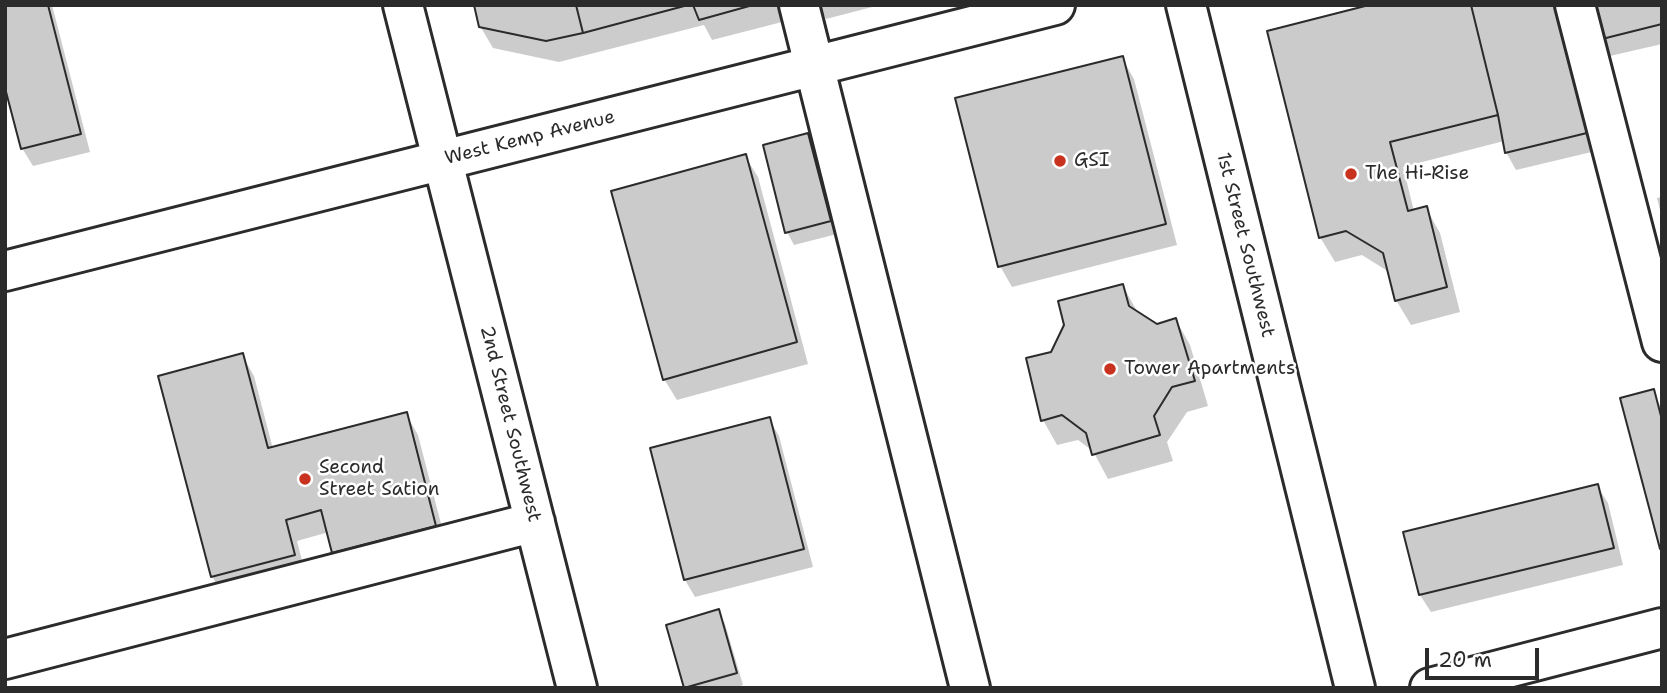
<!DOCTYPE html>
<html>
<head>
<meta charset="utf-8">
<style>
  body { margin:0 }
  #map { position:relative; width:1667px; height:693px; overflow:hidden; background:#fff; font-family:"Shantell Sans",sans-serif }
  canvas { display:block }
  .frame { position:absolute; inset:0; border:7px solid #2b2b2b; pointer-events:none }
  .scale { position:absolute; left:1425px; top:648px; width:114px; height:32px; box-sizing:border-box; border:4px solid #2b2b2b; border-top:0; padding-left:9px; font-size:21px; line-height:24px; white-space:nowrap; color:#2b2b2b; -webkit-text-stroke:5px #fff; paint-order:stroke }
</style>
</head>
<body>
<div id="map">
<canvas width="1667" height="693"></canvas>
<div class="frame"></div>
<div class="scale">20 m</div>
</div>
<script>
const c = document.querySelector('canvas').getContext('2d');
c.lineJoin = 'round';
function fillPath(path, color) {
  c.fillStyle = color;
  c.fill(path, 'evenodd');
}
function shape(rows) {
  const path = new Path2D();
  for (const r of rows) {
    path.moveTo(r[0], r[1]);
    for (let i = 2; i < r.length; i += 2) path.lineTo(r[i], r[i + 1]);
  }
  return path;
}
function strokePath(path, color, width, dash) {
  c.strokeStyle = color;
  c.lineWidth = width;
  c.lineCap = dash ? 'butt' : 'round';
  c.setLineDash(dash || []);
  c.stroke(path);
}
function label(font, color, halo, rows, align = 'center') {
  c.font = font + ' "Shantell Sans",sans-serif';
  c.lineWidth = 5;
  c.setLineDash([]);
  c.textBaseline = 'middle';
  c.strokeStyle = halo;
  c.fillStyle = color;
  for (const [text, x, y, turn = 0] of rows) {
    c.save();
    c.translate(x, y);
    c.rotate((+turn || 0) * Math.PI / 180);
    c.textAlign = isNaN(turn) ? turn : align;
    if (halo) c.strokeText(text, 0, 0);
    c.fillText(text, 0, 0);
    c.restore();
  }
}
fillPath(shape([
  [5,5,52,5,90,152,33,166,22,148],
  [476,5,782,5,786,21,712,40,704,25,559,62,493,48,480,26],
  [818,5,880,5,826,19],
  [1566,5,1600,150,1516,170,1506,152,1504,141,1403,167,1414,211,1426,208,1440,233,1460,312,1411,325,1396,300,1389,272,1362,255,1335,262,1320,237,1270,32],
  [1662,5,1662,44,1610,56,1599,39],
  [1122,58,1134,79,1177,245,1012,287,1000,266],
  [808,135,815,147,837,234,794,245,787,232],
  [745,156,758,177,808,364,677,400,664,379],
  [1662,197,1662,218,1657,198],
  [1123,286,1138,313,1156,325,1176,320,1190,345,1208,406,1187,412,1167,442,1173,461,1108,479,1093,451,1078,440,1057,445,1043,420,1052,354],
  [242,355,254,376,273,449,406,414,418,435,447,547,346,573,334,552,329,532,297,541,306,576,224,598,212,576],
  [1653,391,1662,410,1662,549,1622,399],
  [769,419,779,436,813,567,695,597,685,580,652,450],
  [1597,486,1608,503,1623,565,1431,612,1420,595],
  [718,611,725,624,743,685,735,688,686,688,668,626]
]), '#0003');
const building = shape([
  [5,5,48,5,81,134,21,149,5,88,5,5],
  [474,5,576,5,583,33,546,41,479,27,474,5],
  [576,5,688,5,583,33,576,5],
  [693,5,753,5,699,20,693,5],
  [1369,5,1471,5,1498,115,1390,142,1408,211,1427,206,1447,287,1395,301,1383,253,1346,231,1319,238,1267,31,1369,5],
  [1471,5,1561,5,1591,132,1505,153,1498,115,1471,5],
  [1590,5,1662,5,1662,24,1598,40,1590,5],
  [1123,56,1166,224,998,267,955,98,1123,56],
  [808,133,831,221,785,233,763,145,808,133],
  [746,154,797,342,663,380,611,191,746,154],
  [1123,284,1129,306,1157,324,1176,318,1195,381,1172,387,1154,416,1160,435,1092,455,1086,433,1062,415,1041,421,1026,358,1051,352,1064,325,1058,301,1123,284],
  [243,353,268,448,407,412,436,526,332,553,321,510,286,520,295,555,211,577,158,376,243,353],
  [1654,389,1662,420,1662,549,1660,549,1620,398,1654,389],
  [770,417,804,549,684,580,650,448,770,417],
  [1598,484,1614,548,1419,595,1403,532,1598,484],
  [719,609,737,673,684,688,666,625,719,609]
]);
fillPath(building, '#cbcbcb');
strokePath(building, '#2b2b2b', 2);
const minor = shape([
  [403,5,577,688],
  [799,5,970,688],
  [1186,5,1355,688],
  [1575,5,1662,342],
  [5,271,1055,5],
  [5,659,535,522],
  [1430,688,1662,628]
]);
strokePath(minor, '#2b2b2b', 44);
strokePath(minor, '#fff', 38);
for (const [x, y, r, color] of [
  [1060,161,7,"#c8321e"],
  [1351,174,7,"#c8321e"],
  [1110,369,7,"#c8321e"],
  [305,479,7,"#c8321e"]
]) {
  const dot = new Path2D();
  dot.arc(x, y, r, 0, 2 * Math.PI);
  c.fillStyle = color;
  c.fill(dot);
  strokePath(dot, '#fff', 2.5);
}
label('19px', '#2b2b2b', '#fff', [
  ["West Kemp Avenue",530,138,-14],
  ["1st Street Southwest",1245,245,76],
  ["2nd Street Southwest",510,424,76]
]);
label('19px', '#2b2b2b', '#fff', [
  ["GSI",1074,161],
  ["The Hi-Rise",1365,174],
  ["Tower Apartments",1124,369],
  ["Second",319,468],
  ["Street Sation",319,490]
], 'left');
</script>
</body>
</html>
